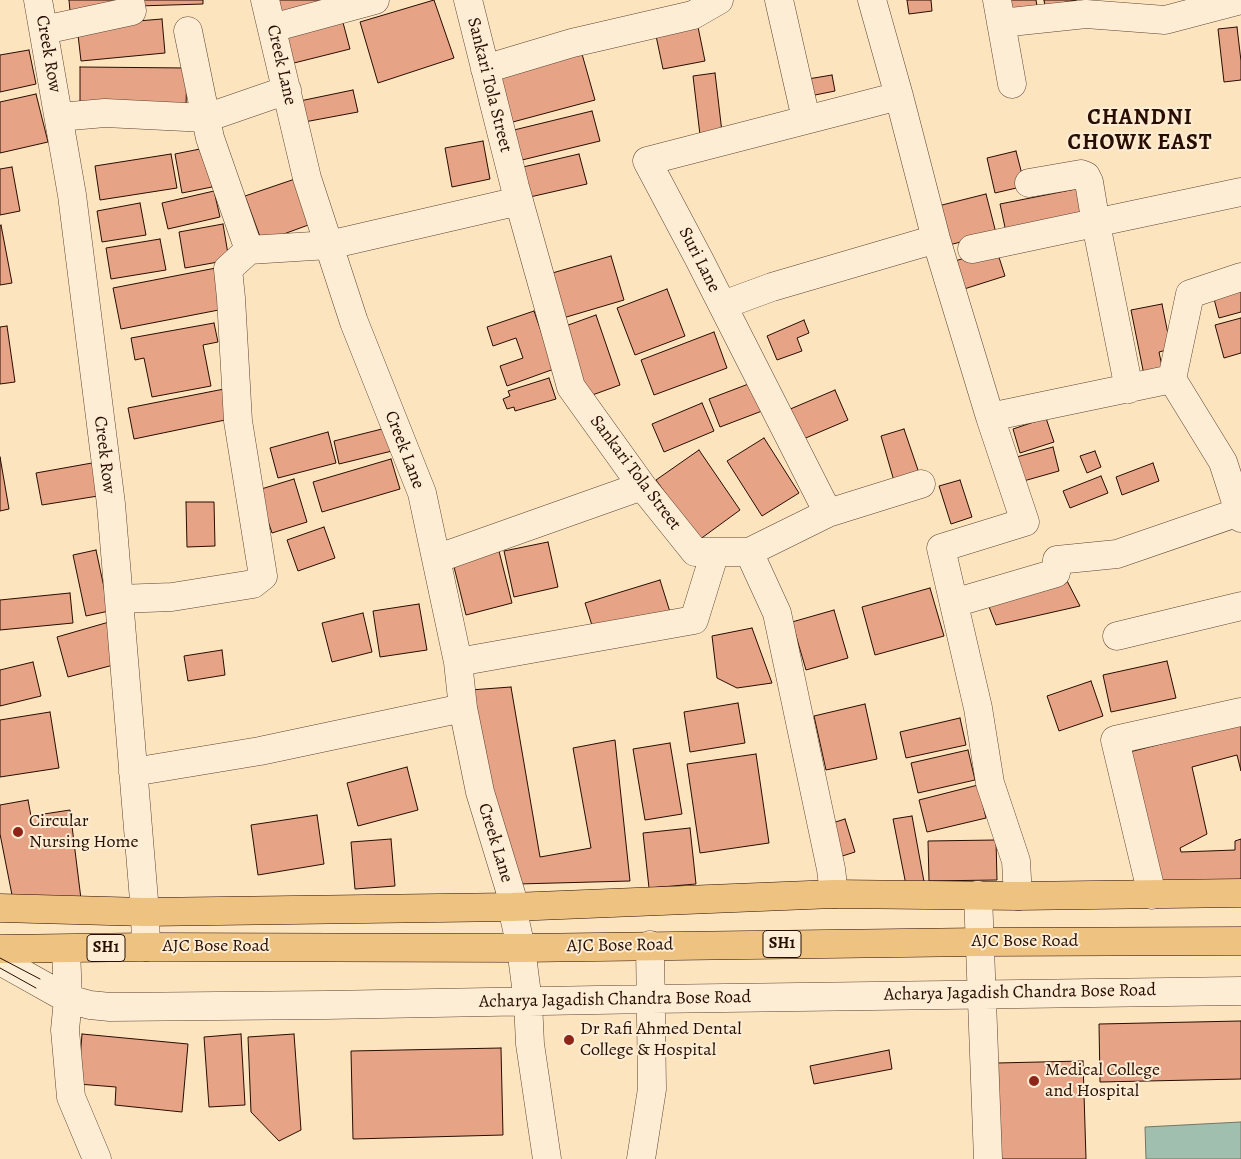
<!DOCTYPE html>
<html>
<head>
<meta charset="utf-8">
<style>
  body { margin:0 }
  canvas { display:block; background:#fce4bf }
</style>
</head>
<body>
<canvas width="1241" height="1159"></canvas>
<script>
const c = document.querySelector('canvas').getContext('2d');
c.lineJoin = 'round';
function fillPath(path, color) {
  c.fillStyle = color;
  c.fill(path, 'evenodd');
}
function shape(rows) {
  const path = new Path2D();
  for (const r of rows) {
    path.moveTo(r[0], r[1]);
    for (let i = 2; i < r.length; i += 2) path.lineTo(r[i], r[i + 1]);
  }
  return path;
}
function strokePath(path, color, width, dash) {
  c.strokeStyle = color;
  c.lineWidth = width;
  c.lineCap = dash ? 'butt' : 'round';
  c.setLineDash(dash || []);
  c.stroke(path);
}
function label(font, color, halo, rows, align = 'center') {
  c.font = font + ' Alegreya,serif';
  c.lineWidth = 4;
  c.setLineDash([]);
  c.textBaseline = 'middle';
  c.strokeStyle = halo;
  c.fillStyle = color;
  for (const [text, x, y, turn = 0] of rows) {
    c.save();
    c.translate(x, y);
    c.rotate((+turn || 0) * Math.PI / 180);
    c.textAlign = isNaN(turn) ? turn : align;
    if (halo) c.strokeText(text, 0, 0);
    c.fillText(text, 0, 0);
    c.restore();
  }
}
const water = shape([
  [1241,1122,1241,1159,1146,1159,1145,1127,1241,1122]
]);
fillPath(water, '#a0bfaf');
strokePath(water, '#707869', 1);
const building = shape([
  [69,0,124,0,70,11,69,0],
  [137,0,203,0,203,4,138,6,137,0],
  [269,0,327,0,275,23,269,0],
  [434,0,454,58,378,83,360,22,434,0],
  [907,0,931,0,932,11,909,14,907,0],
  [1001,0,1036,0,1037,6,1003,12,1001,0],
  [1044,0,1077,0,1045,6,1044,0],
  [341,15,350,49,290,64,281,30,341,15],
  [162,19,165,53,81,61,77,26,162,19],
  [697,22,705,61,663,69,655,31,697,22],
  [1237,27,1241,61,1241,80,1224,82,1218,29,1237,27],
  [29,50,36,84,0,92,0,55,29,50],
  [582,54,595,100,509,123,497,78,582,54],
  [80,67,187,68,186,106,80,105,80,67],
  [715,73,722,132,700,135,693,76,715,73],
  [832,75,835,91,805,97,802,80,832,75],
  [353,90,358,112,299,123,295,102,353,90],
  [36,94,48,142,0,153,0,102,36,94],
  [592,111,600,141,522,160,514,130,592,111],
  [483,141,490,179,452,187,445,148,483,141],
  [205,148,212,187,182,193,175,154,205,148],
  [1016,151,1025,186,995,193,987,158,1016,151],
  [171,154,177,188,100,200,95,166,171,154],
  [579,154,587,184,530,197,523,167,579,154],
  [12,167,20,211,0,215,0,169,12,167],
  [295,179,311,224,262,242,245,196,295,179],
  [1086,187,1091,215,1006,232,1000,204,1086,187],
  [214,191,220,217,168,229,162,203,214,191],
  [986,194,996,233,949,245,938,206,986,194],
  [140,203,146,235,102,242,97,211,140,203],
  [223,224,229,260,185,268,179,232,223,224],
  [1,225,12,283,0,285,0,226,1,225],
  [160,239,166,270,111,279,106,248,160,239],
  [996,248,1005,276,961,290,952,262,996,248],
  [611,256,624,300,563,318,549,274,611,256],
  [221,267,229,308,121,329,113,288,221,267],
  [1241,287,1241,312,1219,318,1213,295,1241,287],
  [667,289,685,336,635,355,617,308,667,289],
  [1162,304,1171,349,1159,352,1163,371,1144,375,1131,310,1162,304],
  [534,311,554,369,507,386,500,366,523,358,516,338,493,346,487,327,534,311],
  [596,315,620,385,584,398,560,328,596,315],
  [1241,318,1241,353,1224,358,1215,325,1241,318],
  [804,320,809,333,797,338,802,351,777,360,767,336,804,320],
  [214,323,218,342,203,345,211,386,152,397,144,358,135,360,131,338,214,323],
  [7,326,15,382,0,384,0,327,7,326],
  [714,332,727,368,654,395,641,360,714,332],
  [549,378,556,399,515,411,514,407,507,409,503,399,510,396,508,391,549,378],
  [751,383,762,411,720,427,709,399,751,383],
  [224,389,230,419,134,439,128,408,224,389],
  [835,390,848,420,801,440,788,410,835,390],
  [702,403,714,431,664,452,652,424,702,403],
  [1046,418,1054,442,1020,453,1013,429,1046,418],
  [386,428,392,451,339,464,334,441,386,428],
  [904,429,919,473,894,481,881,436,904,429],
  [328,432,336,463,278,478,270,448,328,432],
  [764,438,799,493,762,516,727,461,764,438],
  [1053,447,1059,471,1020,482,1013,458,1053,447],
  [699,450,740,510,699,540,656,480,699,450],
  [1095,451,1101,467,1087,473,1080,456,1095,451],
  [0,457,9,509,0,511,0,457],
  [391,459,400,489,322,512,313,482,391,459],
  [92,463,98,496,42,505,36,473,92,463],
  [1153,463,1159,481,1122,495,1116,477,1153,463],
  [1101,476,1108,493,1070,508,1063,491,1101,476],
  [294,479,307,522,272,533,258,490,294,479],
  [960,480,972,517,951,524,939,486,960,480],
  [186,502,214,502,215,546,187,547,186,502],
  [324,527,335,558,298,571,287,540,324,527],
  [548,542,558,587,514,597,504,551,548,542],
  [96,550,109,611,86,616,73,555,96,550],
  [499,551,512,603,466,615,453,563,499,551],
  [1066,579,1080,606,996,625,986,599,1066,579],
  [660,580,670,612,595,635,585,603,660,580],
  [930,588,944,636,875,655,862,607,930,588],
  [70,593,73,623,0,630,0,600,70,593],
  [419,604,427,650,380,657,373,611,419,604],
  [834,610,848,658,806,670,792,622,834,610],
  [363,613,372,652,332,662,322,623,363,613],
  [109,622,121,663,68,677,57,637,109,622],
  [752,628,772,683,737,688,717,678,712,636,752,628],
  [222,650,225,675,188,681,184,656,222,650],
  [1167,661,1176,698,1111,712,1103,675,1167,661],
  [33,662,41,696,0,706,0,670,33,662],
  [1091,681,1103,716,1059,731,1047,696,1091,681],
  [511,687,540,857,591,848,573,748,615,740,630,881,518,884,487,789,470,690,511,687],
  [738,703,745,743,690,752,684,712,738,703],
  [865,704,877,759,826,770,814,716,865,704],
  [50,712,59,768,0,777,0,720,50,712],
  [960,718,966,745,906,758,900,732,960,718],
  [1241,723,1241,771,1237,755,1192,767,1207,834,1180,848,1181,852,1235,850,1235,841,1241,839,1241,884,1156,886,1122,754,1241,723],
  [670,743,682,814,645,820,633,749,670,743],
  [968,750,975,780,918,793,911,763,968,750],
  [756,754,769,843,700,853,687,764,756,754],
  [407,767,418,810,358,826,347,783,407,767],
  [978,785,986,818,927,832,919,800,978,785],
  [28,800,31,816,70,810,81,899,12,895,0,834,0,805,28,800],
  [317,815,324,864,258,875,251,825,317,815],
  [912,816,925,887,907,890,893,819,912,816],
  [845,819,855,852,836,858,826,825,845,819],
  [690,828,696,884,649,888,643,833,690,828],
  [391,839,395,886,355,889,351,842,391,839],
  [996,840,997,880,929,881,928,841,996,840],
  [1241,1021,1241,1079,1100,1082,1099,1024,1241,1021],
  [82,1034,188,1044,182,1112,115,1105,116,1087,78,1084,82,1034],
  [241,1034,245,1105,209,1107,204,1037,241,1034],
  [294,1034,301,1130,279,1141,251,1112,248,1037,294,1034],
  [501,1048,503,1135,353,1139,351,1051,501,1048],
  [889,1050,892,1069,814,1084,810,1066,889,1050],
  [1083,1061,1086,1159,1000,1159,997,1063,1083,1061]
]);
fillPath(building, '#e6a386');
strokePath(building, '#280d00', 1);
const minor = shape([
  [38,0,72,195,111,504,145,912,146,947],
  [265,0,307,178,354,322,422,493,458,662,463,708,480,792,512,897,512,907,521,948,528,1002,530,1044,547,1159],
  [468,0,515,187,571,387,642,486,695,552,749,552,777,613,831,869,834,894],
  [779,0,806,119],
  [872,0,899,96,936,239,990,417,1025,522,941,548,978,708,990,783,1016,861,1018,896],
  [997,0,1012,84],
  [1001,23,1086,14,1165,20,1241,0],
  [272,28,375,0],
  [44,30,132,11,130,0],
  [188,31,210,138,249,250,329,245,519,201],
  [485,69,572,43,693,15,719,0],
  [59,117,105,113,206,118,287,90],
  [1029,183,1081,174,1086,176,1089,182,1096,224,1129,389],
  [972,249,1241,192],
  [723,305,772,287,936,239],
  [1172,379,1223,462,1241,518],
  [1172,379,1190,294,1241,277],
  [990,417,1172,379],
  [828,513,921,484],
  [749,552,828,513,699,259,647,161,899,96],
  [436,559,642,486],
  [119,599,172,597,253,584,263,576,238,421,231,298,228,269,249,250],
  [954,603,1056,573,1057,560,1117,554,1239,512],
  [1117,636,1241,606],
  [458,662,694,620,715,552],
  [133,772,260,751,463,708],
  [978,895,988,1159],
  [1152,895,1115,740,1241,712],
  [66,949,68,999,65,1030,71,1097,97,1159],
  [0,961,68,999,90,1005,110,1007,326,1005,651,999,1241,991],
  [641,1159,652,1089,650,945]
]);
const major = shape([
  [0,908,145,912,512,907,834,894,1018,896,1241,893],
  [0,949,146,947,521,948,979,942,1241,941]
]);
strokePath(minor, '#5d4330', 29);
strokePath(major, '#280d00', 29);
strokePath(minor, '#fdedd5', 28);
strokePath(major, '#eec280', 28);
strokePath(shape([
  [0,958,40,979],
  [0,968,36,988]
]), '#280d00', 1);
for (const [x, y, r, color] of [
  [18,832,6,"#8f2418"],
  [569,1040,6,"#8f2418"],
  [1034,1081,6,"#8f2418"]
]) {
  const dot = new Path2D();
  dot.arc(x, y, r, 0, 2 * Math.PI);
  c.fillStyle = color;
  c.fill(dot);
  strokePath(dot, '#fdedd5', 2);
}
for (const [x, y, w] of [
  [782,944,38],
  [106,948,38]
]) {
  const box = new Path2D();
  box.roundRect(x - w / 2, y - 13.5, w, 27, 4);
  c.fillStyle = '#fdedd5';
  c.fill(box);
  strokePath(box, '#280d00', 1);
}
label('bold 16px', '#280d00', null, [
  ["SH1",782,944],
  ["SH1",106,948]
]);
label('18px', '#280d00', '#fdedd5', [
  ["Creek Row",48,54,80],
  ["Creek Lane",281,65,77],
  ["Sankari Tola Street",489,85,76],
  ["Suri Lane",699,260,63],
  ["Creek Lane",404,450,69],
  ["Creek Row",104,455,83],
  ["Sankari Tola Street",635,473,53],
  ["Creek Lane",495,843,73],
  ["AJC Bose Road",1025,942],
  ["AJC Bose Road",620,946,-1],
  ["AJC Bose Road",216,947],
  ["Acharya Jagadish Chandra Bose Road",1020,993,-1],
  ["Acharya Jagadish Chandra Bose Road",615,1000,-1]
]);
label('18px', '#280d00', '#fdedd5', [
  ["Circular",29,822],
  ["Nursing Home",29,843],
  ["Dr Rafi Ahmed Dental",580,1030],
  ["College & Hospital",580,1051],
  ["Medical College",1045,1071],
  ["and Hospital",1045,1092]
], 'left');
c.letterSpacing = '1px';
label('bold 22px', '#280d00', '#fdedd5', [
  ["CHANDNI",1140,119],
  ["CHOWK EAST",1140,144]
]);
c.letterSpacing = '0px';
</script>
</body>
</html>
